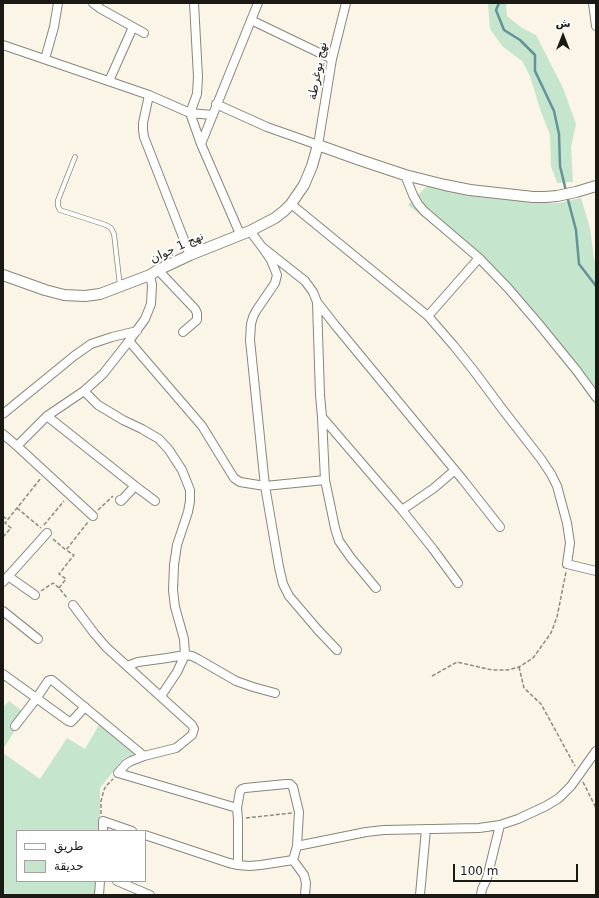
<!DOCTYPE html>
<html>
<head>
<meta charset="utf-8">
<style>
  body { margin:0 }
  #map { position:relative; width:599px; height:898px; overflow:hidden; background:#faf5e6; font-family:"DejaVu Sans",Vazirmatn,sans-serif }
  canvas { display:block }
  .frame { position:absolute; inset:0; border:4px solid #1b1914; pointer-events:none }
  .legend { position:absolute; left:16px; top:830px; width:130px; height:52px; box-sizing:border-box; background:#fff; border:1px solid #a4a3a1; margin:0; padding:5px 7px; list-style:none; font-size:12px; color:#1b1914 }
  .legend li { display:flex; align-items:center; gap:8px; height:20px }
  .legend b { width:20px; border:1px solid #a4a3a1 }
  .north { position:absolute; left:543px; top:16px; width:40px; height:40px; -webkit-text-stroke:3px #fff; paint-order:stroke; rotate:0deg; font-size:11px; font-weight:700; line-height:16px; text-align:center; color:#1b1914 }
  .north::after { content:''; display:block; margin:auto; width:14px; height:18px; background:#1b1914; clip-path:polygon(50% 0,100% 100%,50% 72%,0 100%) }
  .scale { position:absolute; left:453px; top:864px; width:125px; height:18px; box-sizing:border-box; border:2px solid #1b1914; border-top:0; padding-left:5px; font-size:12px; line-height:14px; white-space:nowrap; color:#1b1914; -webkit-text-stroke:3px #fff; paint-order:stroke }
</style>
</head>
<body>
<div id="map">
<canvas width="599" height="898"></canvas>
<div class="frame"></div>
<ul class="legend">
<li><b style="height:5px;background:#fff"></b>طريق</li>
<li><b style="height:11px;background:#c5e6cc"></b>حديقة</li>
</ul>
<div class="north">ش</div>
<div class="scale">100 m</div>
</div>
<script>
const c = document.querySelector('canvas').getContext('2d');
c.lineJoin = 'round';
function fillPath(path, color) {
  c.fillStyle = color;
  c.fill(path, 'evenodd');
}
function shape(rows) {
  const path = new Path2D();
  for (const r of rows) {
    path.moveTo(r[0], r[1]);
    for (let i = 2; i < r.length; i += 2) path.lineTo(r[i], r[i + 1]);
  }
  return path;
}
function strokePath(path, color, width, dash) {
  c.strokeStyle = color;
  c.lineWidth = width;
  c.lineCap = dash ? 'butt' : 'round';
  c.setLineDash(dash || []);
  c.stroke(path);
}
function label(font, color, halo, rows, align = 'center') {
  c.font = font + ' "DejaVu Sans",Vazirmatn,sans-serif';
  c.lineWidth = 4;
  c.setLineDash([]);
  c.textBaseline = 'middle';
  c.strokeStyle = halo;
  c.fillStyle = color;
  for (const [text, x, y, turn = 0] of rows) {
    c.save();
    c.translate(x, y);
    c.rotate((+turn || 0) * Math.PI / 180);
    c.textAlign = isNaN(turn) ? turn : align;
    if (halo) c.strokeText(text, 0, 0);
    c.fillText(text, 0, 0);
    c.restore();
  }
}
fillPath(shape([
  [488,3,506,3,507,16,522,28,536,35,563,88,576,124,571,147,573,182,557,183,551,166,550,135,540,109,530,76,522,61,502,46,490,29],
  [427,186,480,196,538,203,559,203,581,198,590,228,594,259,596,260,596,406,578,381,531,321,495,279,472,257,408,205],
  [9,701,26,714,3,749,3,707],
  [100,723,137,752,123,759,100,788,100,820,104,831,17,831,17,881,100,881,99,895,3,894,3,753,40,779,67,738,85,749]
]), '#c5e6cc');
strokePath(shape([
  [499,3,496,10,504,30,520,40,535,55,535,71,554,111,559,134,560,166,566,191],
  [567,196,576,230,579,264,596,286]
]), '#62929b', 2.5);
const service = shape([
  [75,157,58,200,58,206,60,210,106,225,111,228,114,234,120,286]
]);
const minor = shape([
  [93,3,101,9,144,33],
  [194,3,198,77,197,94,190,113,201,144,240,234],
  [593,3,596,26],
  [251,20,332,59],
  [3,45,149,95,190,113,212,115],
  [45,59,54,27,58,3],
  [109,81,133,27],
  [149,95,143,123,143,130,144,137,190,255],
  [216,104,267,127,318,145,332,59,346,3],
  [201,144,258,3],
  [405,175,413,195,418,204,424,211,479,258,508,288,538,323,577,371,596,397],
  [291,204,428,316,454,346,474,371,503,410,541,459,551,474,557,486,567,523,570,543,567,564,596,571],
  [250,231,262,247,305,281,313,292,317,302,320,395,322,417,402,510,433,549,458,583],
  [262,247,271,260,277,275,275,283,256,311,253,317,251,324,250,340,265,486,279,567,283,584,289,596,318,630,337,650],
  [158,270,195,309,197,313,197,320,183,332],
  [150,275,152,285,151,304,145,319,129,341,202,426,234,478,240,482,265,486,325,480],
  [317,302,335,325,463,480,500,527],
  [428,316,479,258],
  [84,391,98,405,123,420,142,429,159,439,169,450,182,470,190,490,190,501,188,512,177,545,174,565,173,590,175,607,184,639,185,655,177,672,161,696],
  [3,414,74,356,91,344,112,337,137,331],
  [47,416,135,486,155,501],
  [322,417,325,480,335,528,339,541,351,558,376,588],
  [3,434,17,446,93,516],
  [17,446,47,416,84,391,103,374,129,341],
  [120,500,121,501,123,499,135,486],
  [402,510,434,488,455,470],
  [8,576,35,595],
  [3,582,47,533],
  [73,605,94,633,106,647,192,725,194,729,192,735,181,744,176,748,144,756,131,761,126,764,118,773,237,808],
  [3,611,38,639],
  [127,666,138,662,167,658,185,655,192,656,198,659,236,681,253,687,275,693],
  [3,674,68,721,71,722,73,720,85,707],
  [15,726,36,699,48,681,50,680,52,680,144,756],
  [103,831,103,821,132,831],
  [145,835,229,863,238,865,249,866,261,865,293,860],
  [293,860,297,846,366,832,384,830,479,828,500,825,518,819,546,806,559,798,571,786,596,751],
  [293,860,304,875,306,883,305,895],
  [238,865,238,819,237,808,240,791,242,789,245,788,286,784,290,784,293,787,299,812,297,846],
  [117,881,150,895],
  [99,895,100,881],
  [420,895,426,829],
  [481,895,482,889,487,878,500,825]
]);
const tertiary = shape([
  [3,275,45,290,64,295,85,296,100,294,150,275,158,270,190,255,250,231,275,218,284,211,291,204,304,185,312,166,318,145,360,160,405,175,445,185,470,190,533,197,545,197,557,196,576,192,596,186]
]);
strokePath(service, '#898678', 5.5);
strokePath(minor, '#898678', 10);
strokePath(tertiary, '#898678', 12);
strokePath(shape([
  [17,508,41,528],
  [98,510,113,496],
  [3,516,7,520],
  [44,525,64,501],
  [3,537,11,528,5,523,41,478],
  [53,539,66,550,88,522],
  [59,588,66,579,59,574,74,555,66,550],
  [41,591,53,583,59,588,68,599],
  [519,667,524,688,541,704,575,766],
  [432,676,457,662,492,670,507,670,519,667,533,658,551,633,557,617,566,572],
  [583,782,596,808],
  [101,814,101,801,104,790,106,786,113,779],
  [246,818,292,813]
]), '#8d8a80', 1.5, [4, 2]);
strokePath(service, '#fff', 4);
strokePath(minor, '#fff', 8);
strokePath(tertiary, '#fff', 10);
label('12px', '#1b1914', '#fff', [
  ["نهج يوغرطة",318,71,-79],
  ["نهج 1 جوان",177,248,-25]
]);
</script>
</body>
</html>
